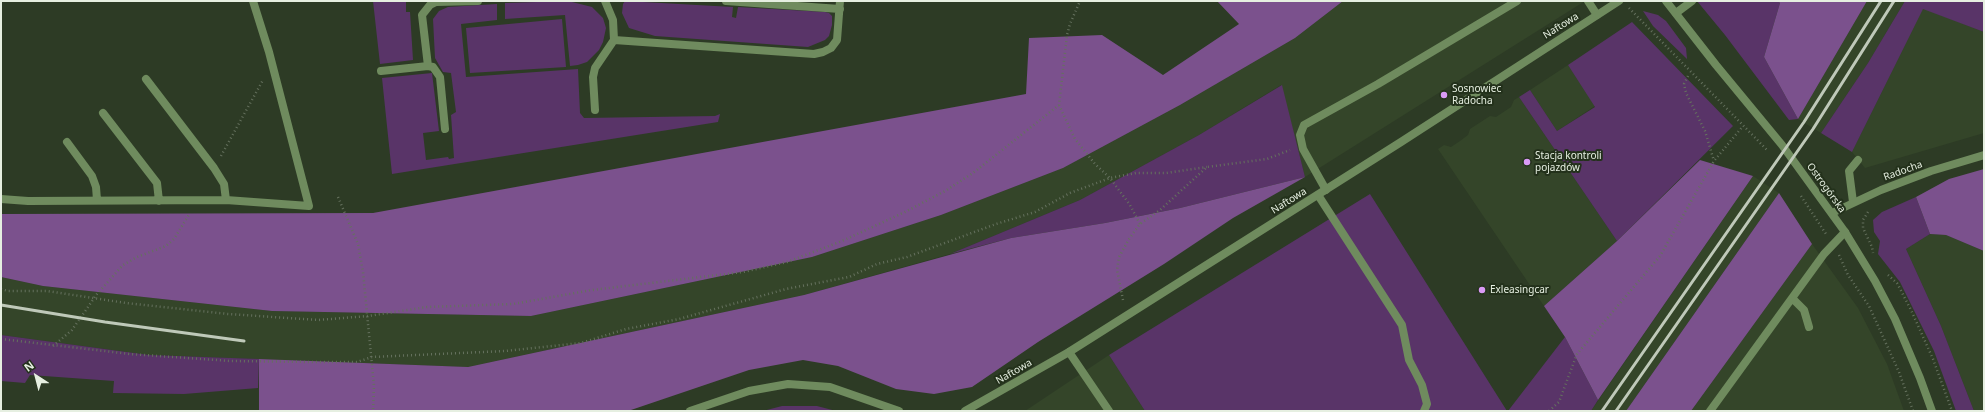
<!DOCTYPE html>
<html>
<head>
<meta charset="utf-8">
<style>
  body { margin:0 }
  #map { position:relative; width:1985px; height:412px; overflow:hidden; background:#2d3b25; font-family:"Noto Sans",sans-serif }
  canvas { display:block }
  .frame { position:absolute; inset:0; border:2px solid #e6efe1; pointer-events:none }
  .north { position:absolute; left:16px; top:356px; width:40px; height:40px; -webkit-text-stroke:3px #23311b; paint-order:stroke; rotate:324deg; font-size:11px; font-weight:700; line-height:16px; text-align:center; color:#e6efe1 }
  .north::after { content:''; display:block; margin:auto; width:14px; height:18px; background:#e6efe1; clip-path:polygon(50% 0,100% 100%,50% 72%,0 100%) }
</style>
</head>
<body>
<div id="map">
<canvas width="1985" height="412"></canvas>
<div class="frame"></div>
<div class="north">N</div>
</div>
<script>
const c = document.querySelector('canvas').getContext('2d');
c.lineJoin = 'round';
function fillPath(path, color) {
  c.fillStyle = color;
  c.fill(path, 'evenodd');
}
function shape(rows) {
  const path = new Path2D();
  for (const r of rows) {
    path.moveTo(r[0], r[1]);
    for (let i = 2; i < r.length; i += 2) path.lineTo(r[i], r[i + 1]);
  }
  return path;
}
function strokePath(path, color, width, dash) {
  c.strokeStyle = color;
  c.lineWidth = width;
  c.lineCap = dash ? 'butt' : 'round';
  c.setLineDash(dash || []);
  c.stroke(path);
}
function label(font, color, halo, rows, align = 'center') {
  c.font = font + ' "Noto Sans",sans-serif';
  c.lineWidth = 4;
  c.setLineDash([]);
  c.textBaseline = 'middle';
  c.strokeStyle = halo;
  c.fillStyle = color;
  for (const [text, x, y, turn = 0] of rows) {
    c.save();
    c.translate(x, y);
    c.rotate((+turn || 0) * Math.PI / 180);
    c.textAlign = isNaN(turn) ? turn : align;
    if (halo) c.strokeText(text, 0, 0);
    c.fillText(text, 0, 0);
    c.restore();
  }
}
fillPath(shape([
  [1343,1,1585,1,1305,177,1281,85,1199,135,1080,200,950,254,804,295,468,367,149,355,1,335,1,277,43,286,272,311,531,316,812,257,941,215,1063,168,1180,105,1295,38],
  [1867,1,1905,1,1868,63,1821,133,1798,119],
  [1923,8,1984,32,1984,133,1865,168,1852,152],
  [1568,65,1595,106,1557,131,1530,90],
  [1519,97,1617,241,1544,306,1438,149,1444,145,1451,147,1460,141,1468,135,1470,129,1490,116,1496,117,1511,107,1514,100],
  [1753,176,1779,193,1626,411,1591,411],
  [1930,234,1946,235,1984,251,1984,411,1974,411,1941,326,1906,249],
  [1812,244,1858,308,1887,364,1904,411,1691,411],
  [1109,355,1145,411,1025,411]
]), '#344529');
fillPath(shape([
  [373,1,406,1,406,12,410,12,413,60,380,64],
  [568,1,592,7,603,18,606,28,603,42,599,50,587,62,578,65,570,66,565,15,505,19,505,3],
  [625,1,733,7,732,17,736,18,738,7,825,12,829,13,832,16,832,25,829,36,825,40,808,47,655,36,629,28,622,13,623,4],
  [1697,1,1778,1,1780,3,1764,57,1798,119,1789,120,1725,35],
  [1905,1,1984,1,1984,32,1923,9,1852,152,1821,133,1868,63],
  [497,4,497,20,461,24,466,77,578,69,580,113,584,118,715,116,720,114,718,122,392,174,382,78,432,73,439,131,423,133,426,160,448,157,449,159,454,158,451,115,456,112,451,73,443,72,435,58,433,19,439,11,448,7],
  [1643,11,1658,15,1666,21,1686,48,1687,59,1653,26],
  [562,19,566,67,470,73,466,28],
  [1632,22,1733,126,1617,241,1519,97,1530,90,1557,131,1595,107,1568,65],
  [1282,85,1305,177,1180,208,1105,223,1011,238,950,254,1080,200,1199,135],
  [1370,194,1507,411,1145,411,1109,355],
  [1916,197,1930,234,1906,249,1941,326,1974,411,1956,411,1934,351,1900,282,1878,254,1880,241,1874,232,1873,220,1882,212],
  [1,335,149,355,259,359,258,388,184,394,113,393,114,381,30,375,25,383,1,381],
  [1565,337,1598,400,1591,411,1508,411],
  [782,406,817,406,836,411,763,411]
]), '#593468');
fillPath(shape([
  [1217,1,1343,1,1295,38,1180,105,1063,168,941,215,812,257,531,316,272,311,43,286,1,277,1,214,373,213,1026,94,1029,38,1102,35,1163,75,1239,24],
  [1778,1,1867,1,1798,119,1764,57,1780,3],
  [1700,160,1753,176,1598,400,1565,337,1544,306,1617,241],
  [1984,169,1984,251,1946,235,1930,234,1916,197,1949,179],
  [1305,177,1233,218,1164,264,1038,342,972,387,934,394,896,389,838,366,803,360,749,370,628,411,259,411,259,359,468,367,804,295,1011,238,1105,223,1180,208],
  [1779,193,1812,244,1691,411,1626,411]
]), '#7b518d');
strokePath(shape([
  [1629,8,1768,151],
  [1688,76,1684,84,1686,93,1705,131,1714,161],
  [1059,105,1075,139,1095,164,1110,178,1130,205,1140,224],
  [221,156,263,80],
  [1801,196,1826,234],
  [338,197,358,244,363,272,374,386,373,411],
  [1868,212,1863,220,1863,228,1872,247,1873,253],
  [1839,255,1848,275,1869,306,1899,372,1913,411],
  [1888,275,1897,283,1911,310,1933,359,1952,411],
  [1,289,8,291,47,291,126,303,228,314,318,320,368,316,427,307,513,304,592,290,743,272,787,262,842,241,905,212,945,191,973,173,1059,105,1067,35,1070,24,1080,1],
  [1123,300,1117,270,1119,257,1129,239,1140,224,1160,210,1207,167,1267,159,1290,150],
  [1,339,130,354,230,361,314,362,357,362,372,357,505,351,581,343,626,329,679,319,786,289,849,277,877,264,907,257,996,224,1035,212,1070,193,1110,178,1136,173,1166,173,1207,167],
  [53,346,72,330,97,294,123,265,137,257,166,246,174,239,190,213],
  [1549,411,1559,402,1577,354,1660,256,1714,161,1743,126]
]), '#65715e', 2.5, [1, 3]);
strokePath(shape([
  [726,1,840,9],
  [1588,1,1597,15],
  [1676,13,1692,1],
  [614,40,814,54,823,52,831,48,837,40,840,1],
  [381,71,428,66],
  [146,79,214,168,224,184,226,200],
  [595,110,593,77,595,68,614,40,613,20,605,1],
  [103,113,157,183,159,201],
  [445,129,440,77,433,67,428,66,422,15,430,5,436,2,478,1],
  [67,142,92,176,96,187,97,200],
  [1326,190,1303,149,1300,135,1304,125,1378,84,1517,1],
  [1318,195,1402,325,1409,360,1422,385,1427,404,1424,411],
  [1,199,28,201,226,200,309,206,269,52,253,1],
  [1853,202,1849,171,1858,160],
  [1792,298,1804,310,1809,327],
  [1069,352,1109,411],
  [1710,411,1824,254,1845,232]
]), '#6f8b5e', 8);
strokePath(shape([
  [1832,213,1881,190,1931,171,1984,155]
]), '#6f8b5e', 8);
strokePath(shape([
  [1666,1,1716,65,1782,145,1845,232,1875,281,1895,319,1920,378,1932,411],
  [690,411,749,391,788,384,830,387,899,411],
  [965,411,1069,352,1401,142,1619,1]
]), '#6f8b5e', 8);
strokePath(shape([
  [1,305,105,322,244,341],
  [1602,411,1804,122,1881,1],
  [1616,411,1813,129,1894,1]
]), '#bfc9b9', 3);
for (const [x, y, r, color] of [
  [1444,95,4,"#da9af6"],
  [1527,162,4,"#da9af6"],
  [1482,290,4,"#da9af6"]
]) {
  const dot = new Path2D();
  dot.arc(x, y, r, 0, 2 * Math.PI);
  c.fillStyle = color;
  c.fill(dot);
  strokePath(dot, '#23311b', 1.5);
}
label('10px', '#e6efe1', '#23311b', [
  ["Naftowa",1561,26,-32],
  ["Radocha",1903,171,-20],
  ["Ostrogórska",1826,188,54],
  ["Naftowa",1289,201,-32],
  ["Naftowa",1014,372,-30]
]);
label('10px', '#e6efe1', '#23311b', [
  ["Sosnowiec",1452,89],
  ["Radocha",1452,101],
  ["Stacja kontroli",1535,156],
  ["pojazdów",1535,168],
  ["Exleasingcar",1490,290]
], 'left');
</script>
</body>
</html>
